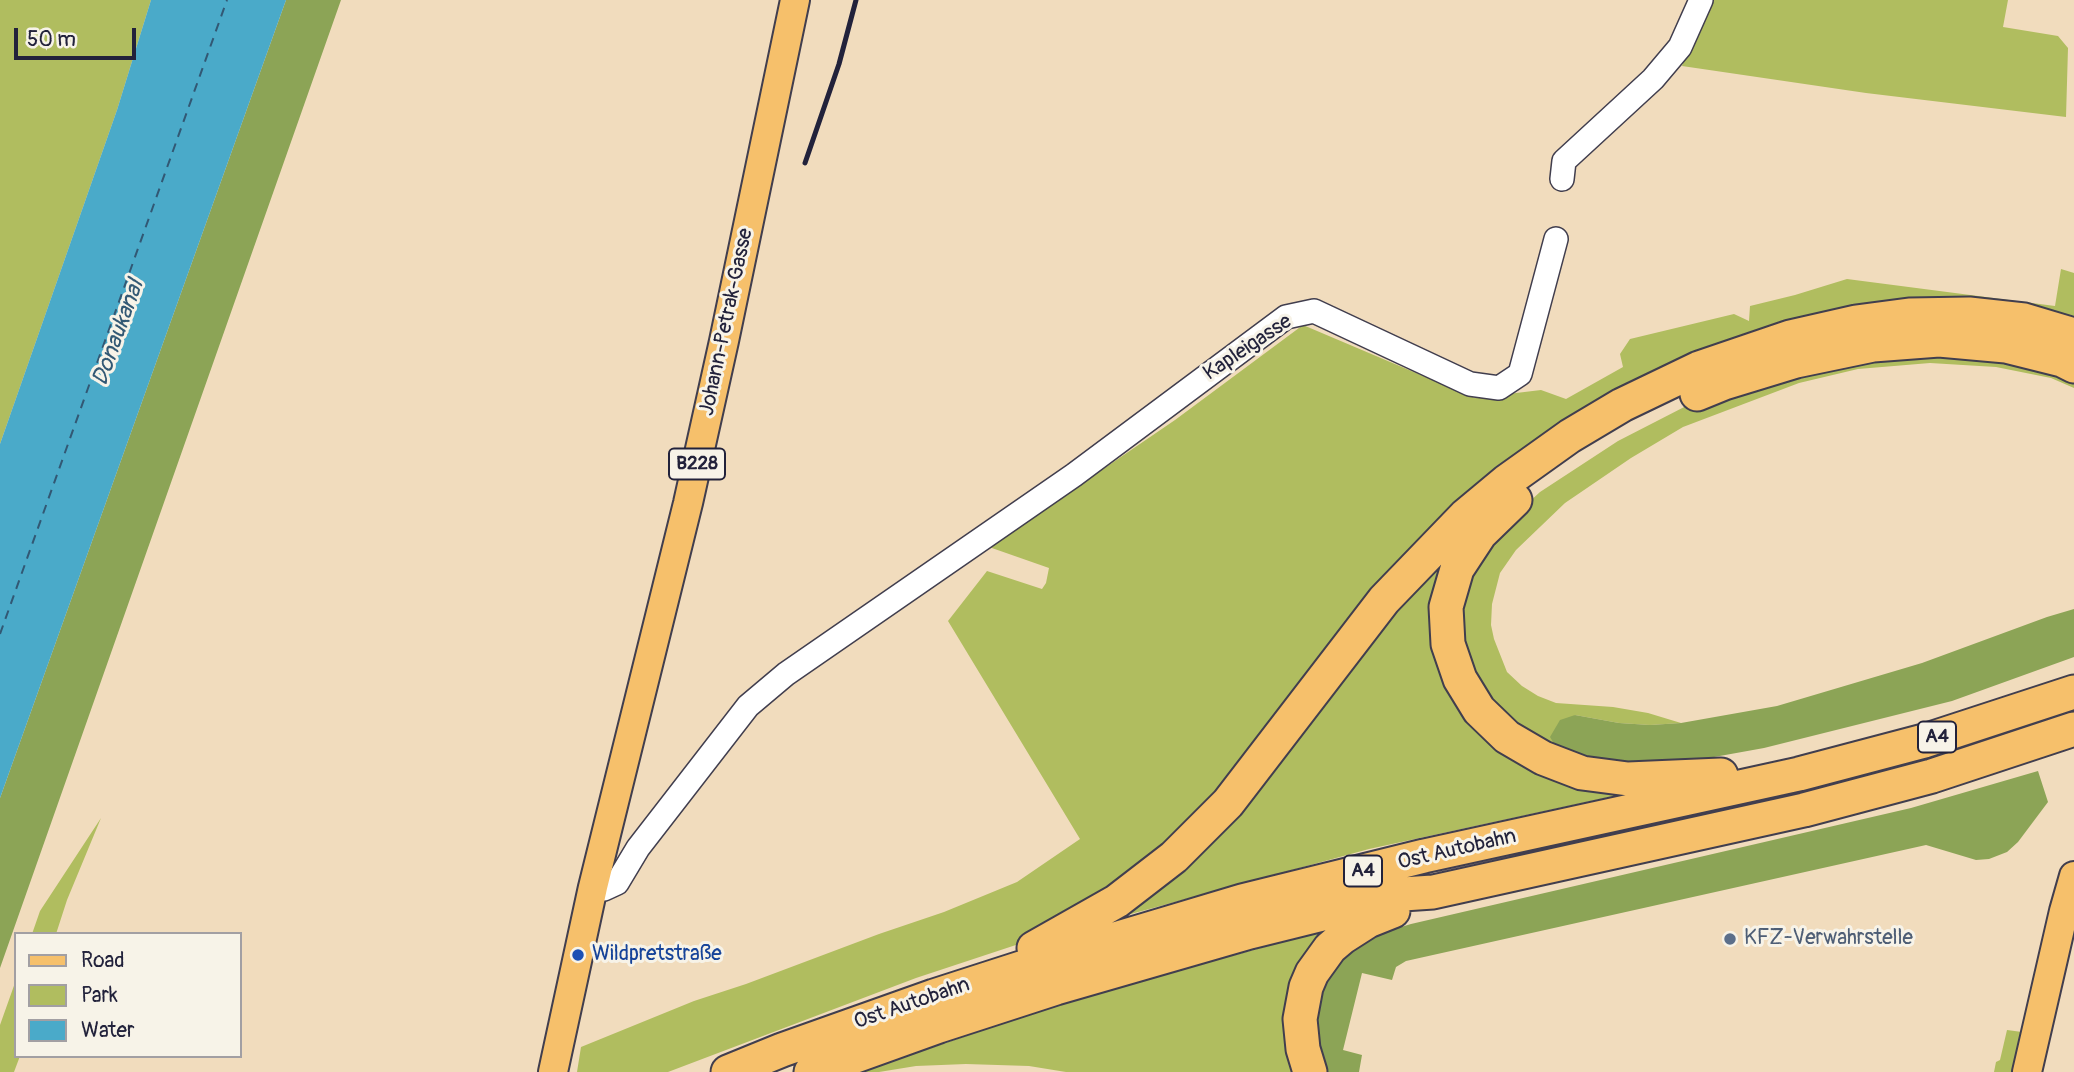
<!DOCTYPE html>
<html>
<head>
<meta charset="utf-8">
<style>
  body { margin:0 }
  #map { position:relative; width:2074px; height:1072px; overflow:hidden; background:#f1dcbd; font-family:Pangolin,sans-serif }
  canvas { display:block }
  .legend { position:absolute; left:14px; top:932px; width:228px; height:126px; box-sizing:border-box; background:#f7f3e8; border:2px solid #a29fa3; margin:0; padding:9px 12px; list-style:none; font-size:21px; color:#22223b }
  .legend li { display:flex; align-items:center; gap:14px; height:35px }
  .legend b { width:35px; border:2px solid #a29fa3 }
  .scale { position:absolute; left:14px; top:28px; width:122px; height:32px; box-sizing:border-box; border:4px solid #22223b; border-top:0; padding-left:9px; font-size:21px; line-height:24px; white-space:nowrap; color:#22223b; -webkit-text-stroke:5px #f7f3e8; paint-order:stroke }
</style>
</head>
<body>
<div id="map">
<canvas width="2074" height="1072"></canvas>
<ul class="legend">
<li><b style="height:9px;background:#f6c06b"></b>Road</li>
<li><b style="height:19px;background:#b0bd5f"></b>Park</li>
<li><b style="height:19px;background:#4aaac9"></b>Water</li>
</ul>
<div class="scale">50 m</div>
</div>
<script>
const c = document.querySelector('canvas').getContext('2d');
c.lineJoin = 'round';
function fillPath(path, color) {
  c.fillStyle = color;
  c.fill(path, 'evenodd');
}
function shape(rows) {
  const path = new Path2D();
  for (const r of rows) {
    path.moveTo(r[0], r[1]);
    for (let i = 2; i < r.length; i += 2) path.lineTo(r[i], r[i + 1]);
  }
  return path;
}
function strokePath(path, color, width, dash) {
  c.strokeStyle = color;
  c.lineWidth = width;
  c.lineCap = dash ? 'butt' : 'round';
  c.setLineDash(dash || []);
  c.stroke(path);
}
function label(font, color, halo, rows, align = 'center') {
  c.font = font + ' Pangolin,sans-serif';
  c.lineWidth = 6;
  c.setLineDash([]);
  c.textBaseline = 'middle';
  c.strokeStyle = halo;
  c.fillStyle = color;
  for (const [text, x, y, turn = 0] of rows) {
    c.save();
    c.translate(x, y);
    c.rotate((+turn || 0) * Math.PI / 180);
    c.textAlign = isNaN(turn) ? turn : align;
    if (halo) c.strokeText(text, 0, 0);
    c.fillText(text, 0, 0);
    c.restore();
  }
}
fillPath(shape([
  [0,0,151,0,117,110,0,444],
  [1706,0,2008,0,2003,27,2058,36,2068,48,2066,117,1866,93,1682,66],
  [2061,269,2074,273,2074,316,2004,304,1950,303,1565,428,1188,835,1028,941,916,978,668,1072,577,1072,581,1047,694,1001,746,984,879,934,944,912,1017,882,1080,839,948,621,987,571,1042,589,1046,583,1049,568,989,547,1175,420,1303,325,1475,398,1541,390,1566,399,1623,367,1620,354,1630,339,1734,314,1749,321,1750,306,1795,295,1847,279,2055,306],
  [1933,320,1963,320,2022,327,2074,343,2074,357,2053,348,2000,338,1963,334,1907,334,1873,337,1799,352,1728,373,1631,415,1570,451,1532,478,1500,504,1479,525,1452,562,1444,587,1439,622,1444,657,1455,688,1480,724,1512,749,1541,765,1579,780,1608,784,1656,784,1656,787,1369,849,1109,920,1112,915,1164,875,1201,842,1267,763,1385,611,1423,569,1475,518,1527,474,1567,446,1627,410,1654,396,1724,365,1794,343,1832,334,1871,326],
  [1927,348,2074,372,2074,388,2051,378,1996,367,1930,363,1858,369,1799,383,1683,427,1631,458,1565,503,1516,550,1500,573,1492,604,1491,625,1494,639,1507,672,1522,686,1538,696,1556,703,1613,707,1648,713,1681,723,1650,725,1619,723,1575,715,1556,747,1506,721,1477,686,1463,652,1459,618,1464,580,1490,538,1540,492,1618,441,1692,403,1769,377],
  [101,818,67,900,56,934,32,934,40,911],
  [1327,930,1304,1072,1066,1072,1029,1066,966,1064,916,1066,879,1072,860,1072,1084,996],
  [16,980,16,1056,20,1056,14,1072,0,1072,0,1025],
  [2007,1030,2022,1032,2013,1072,1994,1072,1996,1062,2000,1060]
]), '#b0bd5f');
fillPath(shape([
  [286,0,341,0,0,968,0,798],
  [2074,609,2074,657,1952,701,1764,748,1692,761,1638,764,1590,759,1556,747,1550,737,1560,720,1575,715,1619,723,1650,725,1681,723,1777,706,1922,663,2047,617],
  [2038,771,2048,802,2018,842,2007,852,1989,859,1976,860,1926,845,1406,961,1396,967,1392,980,1362,973,1343,1050,1362,1055,1359,1072,1327,1072,1317,1048,1316,1019,1325,979,1340,957,1378,934,1411,924,1911,808]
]), '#8ca456');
fillPath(shape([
  [151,0,286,0,0,798,0,444,117,110]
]), '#4aaac9');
strokePath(shape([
  [0,634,227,0]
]), '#325874', 2, [9, 7]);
const minor = shape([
  [1562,179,1564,161,1653,79,1680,47,1701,0],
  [593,887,604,889,617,883,638,848,748,706,786,674,1074,475,1286,317,1314,311,1470,384,1499,388,1520,374,1556,239]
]);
const major = shape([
  [553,1072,593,887,688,503,724,341,795,0],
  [2027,1072,2064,911,2074,876]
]);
const highway = shape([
  [1697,394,1724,383,1796,361,1873,345,1939,340,2006,346,2062,360,2074,366],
  [1515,500,1480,534,1457,569,1446,607,1448,644,1460,679,1479,710,1507,737,1543,758,1582,773,1628,779,1721,775],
  [1034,948,1117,901,1174,857,1228,803,1384,600,1465,516,1507,481,1570,436,1622,405,1699,368,1790,337,1856,322,1909,315,1969,314,2024,320,2074,335],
  [728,1072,782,1050,934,996,1055,957,1242,901,1424,856,1799,774,1924,741,2074,692],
  [811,1072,939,1026,1056,988,1250,932,1403,894,1433,892,1804,810,1932,776,2074,729],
  [1310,1072,1303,1049,1300,1019,1306,987,1312,973,1330,948,1343,937,1368,921,1393,911]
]);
strokePath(minor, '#413e4e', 26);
strokePath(major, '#413e4e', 32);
strokePath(highway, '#413e4e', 37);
strokePath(minor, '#fff', 23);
strokePath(major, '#f6c06b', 28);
strokePath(highway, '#f6c06b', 33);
strokePath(shape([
  [805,163,839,64,856,0]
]), '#22223b', 5);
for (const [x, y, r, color] of [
  [1730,939,7,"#5c6f8a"],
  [578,955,7,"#1a4fb4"]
]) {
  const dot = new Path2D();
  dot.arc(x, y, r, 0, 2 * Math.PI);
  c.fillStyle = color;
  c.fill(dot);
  strokePath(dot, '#f7f3e8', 2.5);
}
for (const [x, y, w] of [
  [697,464,56],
  [1937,737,38],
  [1363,871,38]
]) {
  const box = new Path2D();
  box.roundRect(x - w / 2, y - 15.5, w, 31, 5);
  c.fillStyle = '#f7f3e8';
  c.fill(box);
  strokePath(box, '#22223b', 2);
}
label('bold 19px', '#22223b', null, [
  ["B228",697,464],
  ["A4",1937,737],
  ["A4",1363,871]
]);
label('21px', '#22223b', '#f7f3e8', [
  ["Johann-Petrak-Gasse",727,322,-78],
  ["Kapleigasse",1248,348,-34],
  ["Ost Autobahn",1457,850,-13],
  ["Ost Autobahn",912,1004,-19]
]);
label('21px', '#4e5e75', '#f7f3e8', [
  ["KFZ-Verwahrstelle",1744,939]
], 'left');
label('21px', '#164399', '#f7f3e8', [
  ["Wildpretstraße",592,955]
], 'left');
label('italic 23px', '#325874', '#f7f3e8', [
  ["Donaukanal",119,333,-70]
]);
</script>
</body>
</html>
